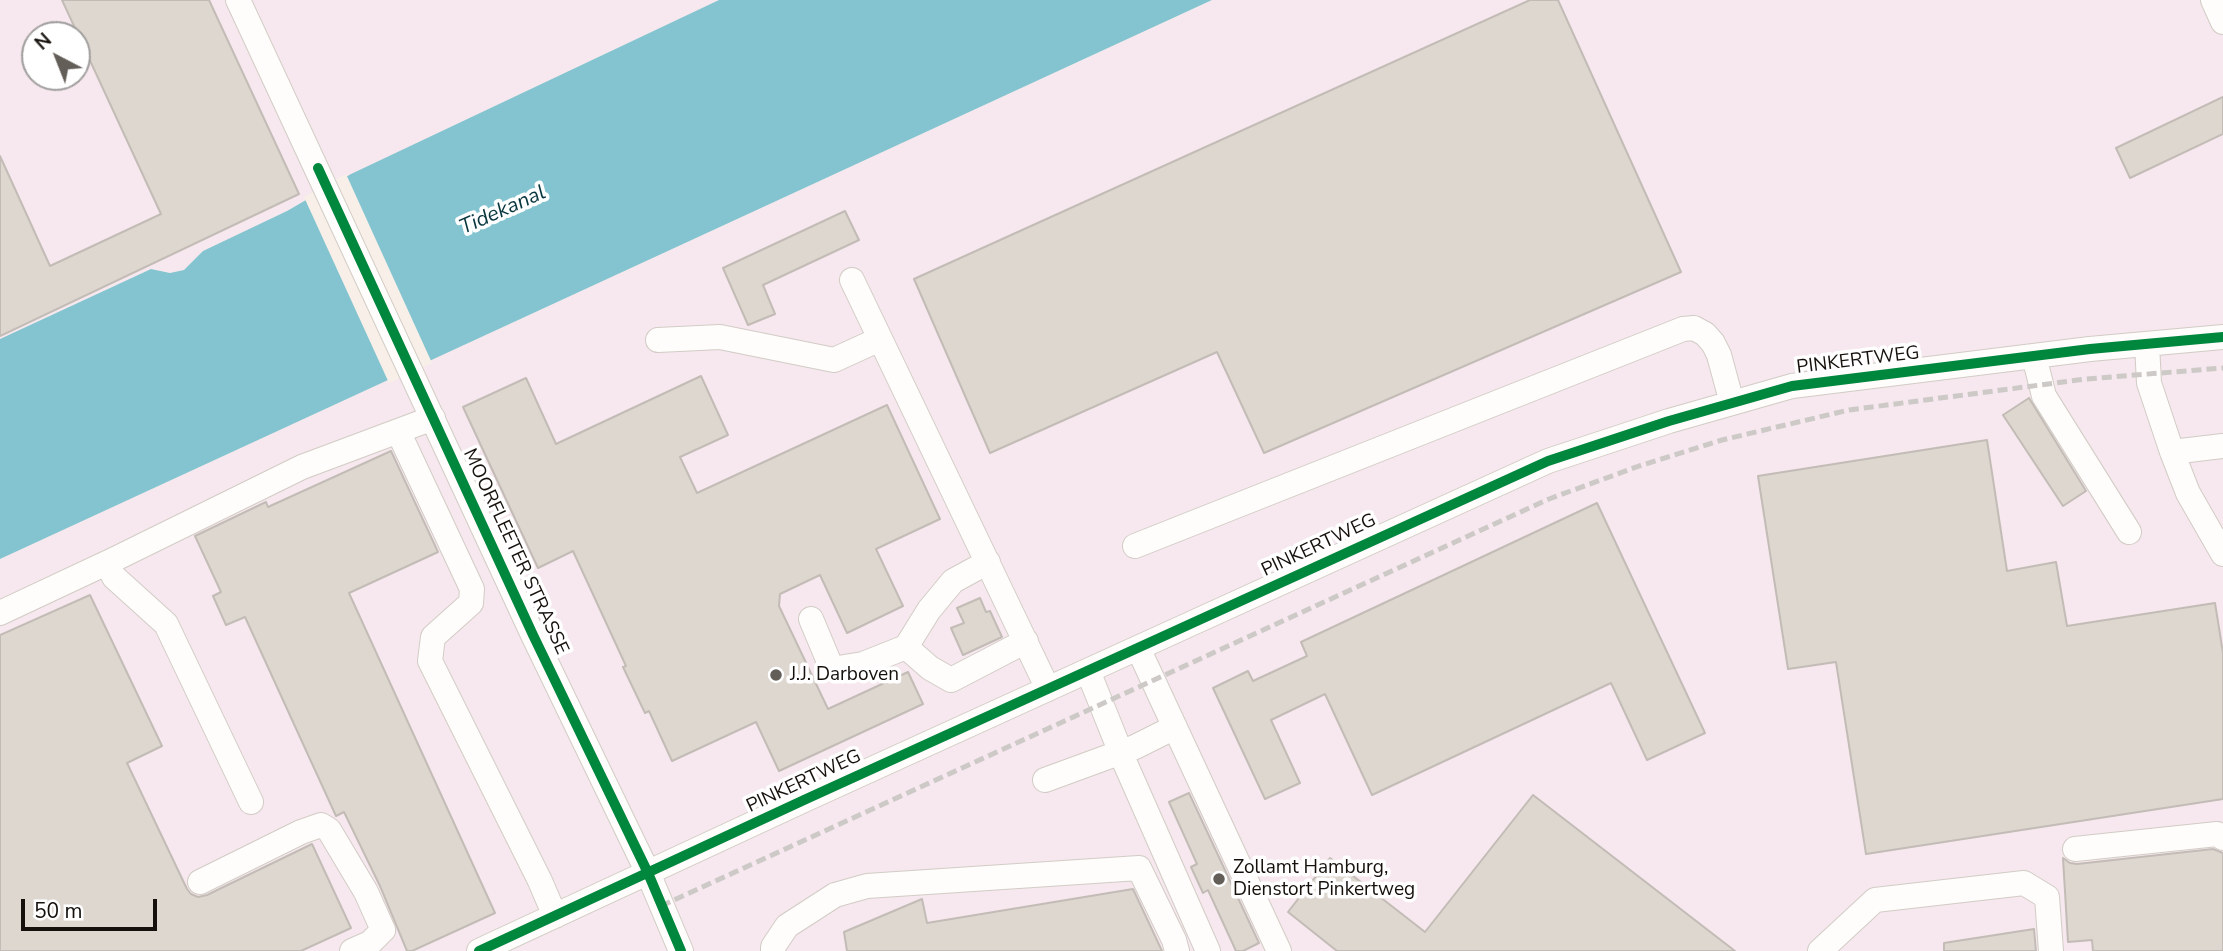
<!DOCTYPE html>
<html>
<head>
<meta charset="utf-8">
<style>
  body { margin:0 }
  #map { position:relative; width:2223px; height:951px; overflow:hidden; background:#f8f0e8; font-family:"Nunito Sans",sans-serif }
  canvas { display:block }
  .north { position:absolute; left:21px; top:21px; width:70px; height:70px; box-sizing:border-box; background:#fff; border:2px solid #a19f9e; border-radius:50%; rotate:318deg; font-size:19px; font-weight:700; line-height:28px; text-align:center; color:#15100c }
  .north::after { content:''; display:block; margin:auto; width:24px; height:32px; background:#645e59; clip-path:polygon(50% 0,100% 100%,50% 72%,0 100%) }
  .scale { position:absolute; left:21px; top:899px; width:136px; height:32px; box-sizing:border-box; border:4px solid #15100c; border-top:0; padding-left:9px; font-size:21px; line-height:24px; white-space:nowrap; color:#15100c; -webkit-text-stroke:5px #fff; paint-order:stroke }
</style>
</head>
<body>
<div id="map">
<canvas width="2223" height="951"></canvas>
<div class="north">N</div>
<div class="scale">50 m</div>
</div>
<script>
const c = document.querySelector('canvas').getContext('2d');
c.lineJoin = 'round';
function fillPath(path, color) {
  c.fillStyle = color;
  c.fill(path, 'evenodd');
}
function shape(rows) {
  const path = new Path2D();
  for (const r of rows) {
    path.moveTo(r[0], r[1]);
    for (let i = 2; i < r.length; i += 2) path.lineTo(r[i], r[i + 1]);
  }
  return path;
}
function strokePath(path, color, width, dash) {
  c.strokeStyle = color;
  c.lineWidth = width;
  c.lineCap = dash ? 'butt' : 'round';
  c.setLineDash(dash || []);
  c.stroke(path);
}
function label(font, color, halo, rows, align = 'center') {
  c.font = font + ' "Nunito Sans",sans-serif';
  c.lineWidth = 7;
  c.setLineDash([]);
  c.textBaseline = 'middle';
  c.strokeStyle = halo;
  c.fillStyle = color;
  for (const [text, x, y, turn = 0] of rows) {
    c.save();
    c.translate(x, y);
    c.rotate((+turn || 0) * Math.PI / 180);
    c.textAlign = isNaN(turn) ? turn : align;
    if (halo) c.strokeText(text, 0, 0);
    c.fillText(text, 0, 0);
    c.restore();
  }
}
fillPath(shape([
  [0,0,719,0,351,174,287,211,203,251,184,270,170,273,151,269,0,339],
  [35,35,77,35,77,77,35,77],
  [1212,0,2223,0,2223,951,0,951,0,559]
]), '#f6e8ee');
fillPath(shape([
  [719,0,1212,0,0,559,0,339,151,269,170,273,184,270,203,251,287,211,351,174]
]), '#84c4d0');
fillPath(shape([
  [346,174,432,363,389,383,304,197]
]), '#f8f0e8');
const building = shape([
  [62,0,209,0,299,194,0,336,0,156,50,266,161,214,62,0],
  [1530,0,1558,0,1681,272,1264,453,1217,352,990,453,914,279,1530,0],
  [2223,97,2223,134,2130,178,2116,148,2223,97],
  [845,211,859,240,763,285,775,314,748,325,723,268,845,211],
  [701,376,728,435,680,457,697,493,887,405,940,519,876,549,903,606,847,633,820,575,780,594,779,606,828,709,908,672,923,704,779,771,756,722,672,761,649,711,645,713,623,667,626,666,573,551,538,568,463,407,526,378,556,444,701,376],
  [2029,398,2086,491,2063,506,2003,415,2029,398],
  [1987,440,2007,571,2056,562,2067,626,2215,603,2223,653,2223,799,1866,854,1836,662,1788,669,1758,476,1987,440],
  [391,451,438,552,349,593,495,913,412,951,407,951,380,886,344,812,336,816,245,617,226,625,213,596,221,592,195,536,266,502,268,507,391,451],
  [1597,503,1705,733,1647,760,1611,683,1372,795,1325,694,1271,720,1300,783,1265,799,1213,688,1248,671,1253,681,1307,656,1301,642,1597,503],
  [90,595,162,746,127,763,187,889,191,894,198,897,207,895,312,844,351,928,301,951,0,951,0,635,90,595],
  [980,598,986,612,990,611,1002,637,963,655,951,628,964,623,957,608,980,598],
  [1189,793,1259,943,1243,951,1236,951,1208,890,1203,893,1191,867,1197,864,1169,802,1189,793],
  [1533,795,1735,951,1337,951,1288,912,1330,858,1425,932,1533,795],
  [2213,849,2223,853,2223,951,2093,951,2092,940,2068,942,2063,858,2070,863,2077,864,2213,849],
  [1133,889,1162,951,847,951,844,932,922,899,927,923,1133,889],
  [2034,929,2036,951,1944,951,1944,943,2034,929]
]);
fillPath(building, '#ddd7d0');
strokePath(building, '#c3bcb6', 2);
const minor = shape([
  [238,0,533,635,648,873,681,951],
  [2213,0,2223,22],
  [852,280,1048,689],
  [658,340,720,337,834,360,880,339],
  [2147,344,2149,383,2172,452,2188,493,2223,554],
  [2034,356,2044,396,2129,532],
  [398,431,472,589,471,603,433,637,430,661,540,881,555,916],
  [2172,452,2223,446],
  [1135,546,1683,329,1694,328,1705,334,1713,343,1719,355,1732,403],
  [107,563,114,577,166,624,251,802],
  [0,613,115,559,302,467,433,418],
  [811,619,832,669,863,664,906,647,929,610,953,581,988,562],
  [906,647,930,668,951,680,1026,641],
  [1138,648,1279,951],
  [1088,671,1125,763,1208,951],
  [1045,780,1135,747,1175,727],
  [2075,849,2217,834,2223,838],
  [200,882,301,832,321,825,329,830,366,892,383,930,370,943,352,951],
  [479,951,804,800,1548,461,1669,421,1792,386,2090,349,2223,337],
  [773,951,773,947,787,926,835,895,867,886,1139,868,1174,940,1177,951],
  [1820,951,1875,900,2024,883,2047,897,2051,951]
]);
strokePath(minor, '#d2ccc5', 26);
strokePath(minor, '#fefdfc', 24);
strokePath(shape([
  [661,906,1549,499,1639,466,1722,440,1849,410,2086,379,2223,368]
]), '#ccc9c7', 5, [10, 5]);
strokePath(shape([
  [318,168,533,635,648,873,681,951],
  [479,951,804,800,1548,461,1669,421,1792,386,2090,349,2223,337]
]), '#00873e', 10);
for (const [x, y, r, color] of [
  [776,675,7,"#645e59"],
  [1219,879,7,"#645e59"]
]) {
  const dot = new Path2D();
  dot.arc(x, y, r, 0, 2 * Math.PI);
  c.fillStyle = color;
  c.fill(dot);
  strokePath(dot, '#fff', 2.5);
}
label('19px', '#15100c', '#fff', [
  ["PINKERTWEG",1858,361,-7],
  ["PINKERTWEG",1319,546,-25],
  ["MOORFLEETER STRASSE",515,552,65],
  ["PINKERTWEG",804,782,-25]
]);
label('19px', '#15100c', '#fff', [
  ["J.J. Darboven",790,675],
  ["Zollamt Hamburg,",1233,868],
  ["Dienstort Pinkertweg",1233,890]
], 'left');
label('italic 21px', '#08363e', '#fff', [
  ["Tidekanal",503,211,-24]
]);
</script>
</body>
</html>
